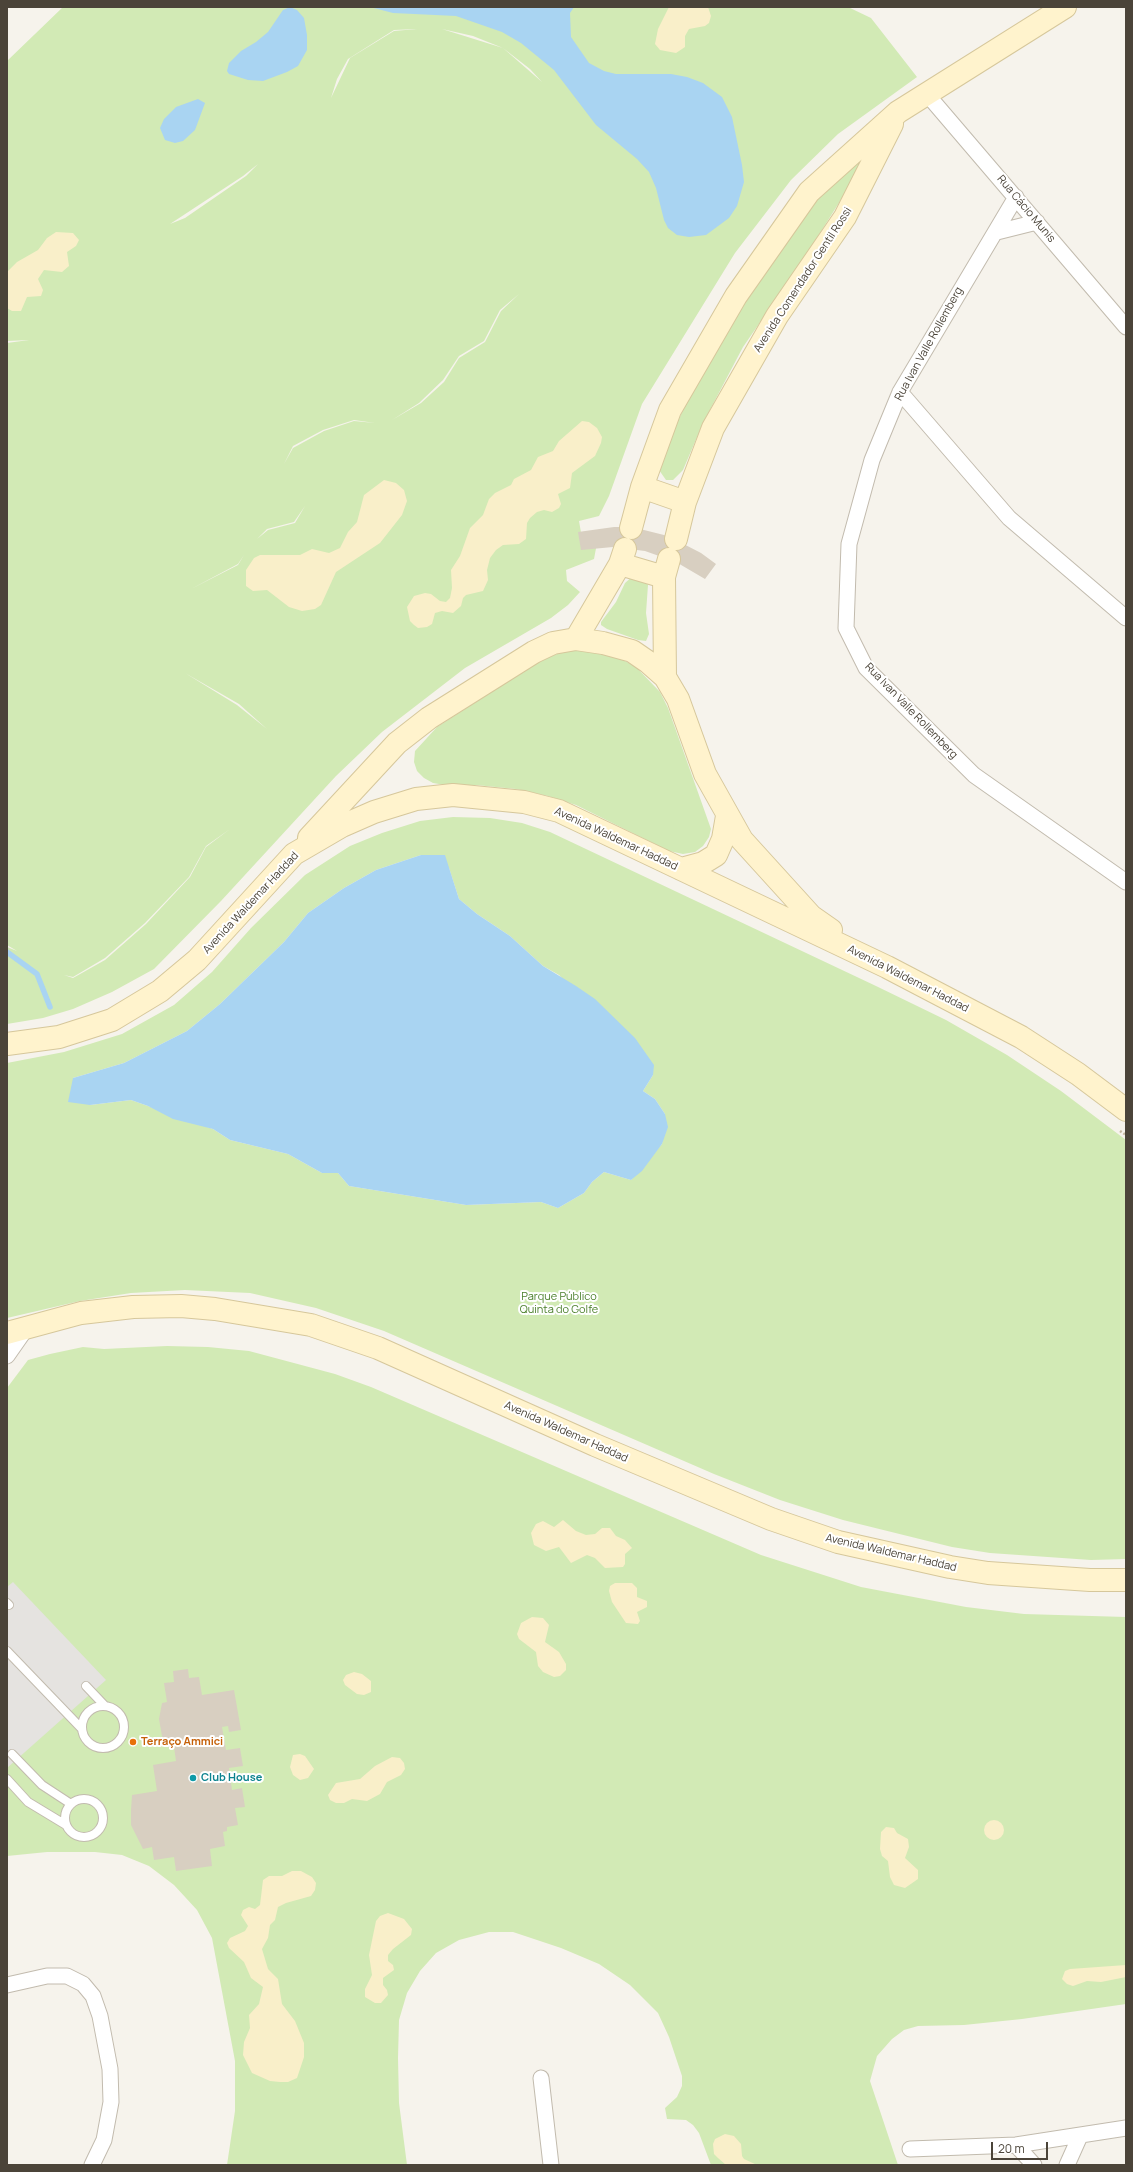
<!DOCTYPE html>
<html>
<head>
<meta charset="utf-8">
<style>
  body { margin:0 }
  #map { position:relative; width:1133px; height:2172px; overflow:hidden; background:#f6f3ec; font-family:Manrope,sans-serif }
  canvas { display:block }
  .frame { position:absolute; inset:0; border:8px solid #4b4439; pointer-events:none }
  .scale { position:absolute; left:991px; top:2142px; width:57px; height:18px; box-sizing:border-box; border:2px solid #4b4439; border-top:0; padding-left:5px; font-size:12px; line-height:14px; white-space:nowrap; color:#4b4439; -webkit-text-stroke:3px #fff; paint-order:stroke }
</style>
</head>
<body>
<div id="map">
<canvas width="1133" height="2172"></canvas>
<div class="frame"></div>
<div class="scale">20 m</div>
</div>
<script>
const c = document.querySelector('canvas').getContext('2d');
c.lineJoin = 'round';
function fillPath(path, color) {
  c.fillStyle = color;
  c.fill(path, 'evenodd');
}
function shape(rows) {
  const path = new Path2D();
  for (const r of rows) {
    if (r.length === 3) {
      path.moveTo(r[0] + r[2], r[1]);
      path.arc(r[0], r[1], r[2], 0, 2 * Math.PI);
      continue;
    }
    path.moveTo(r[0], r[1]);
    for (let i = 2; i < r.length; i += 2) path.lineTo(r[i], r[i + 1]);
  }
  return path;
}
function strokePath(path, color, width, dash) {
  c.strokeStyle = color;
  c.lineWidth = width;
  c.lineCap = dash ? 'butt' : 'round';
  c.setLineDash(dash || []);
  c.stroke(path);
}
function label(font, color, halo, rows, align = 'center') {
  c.font = font + ' Manrope,sans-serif';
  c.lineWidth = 4;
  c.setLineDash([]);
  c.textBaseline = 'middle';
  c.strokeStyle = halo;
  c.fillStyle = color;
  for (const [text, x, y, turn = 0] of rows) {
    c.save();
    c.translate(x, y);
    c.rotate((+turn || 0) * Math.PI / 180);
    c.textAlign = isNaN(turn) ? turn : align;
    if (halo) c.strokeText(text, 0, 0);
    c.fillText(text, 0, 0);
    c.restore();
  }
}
fillPath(shape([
  [63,7,848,7,871,18,917,77,838,134,791,180,735,253,642,404,609,496,599,516,579,521,583,544,597,543,594,559,566,570,567,581,580,592,568,605,551,618,465,668,382,732,336,776,221,901,154,969,112,992,73,1009,43,1018,7,1024,7,947,17,951,7,945,7,343,29,340,7,341,7,61],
  [417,29,394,31,350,58,331,98,337,79,348,59,394,30,417,29,442,29,473,36,503,48,530,69,542,82,503,48,442,29],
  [258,164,246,176,185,218,170,224,243,176],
  [519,294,501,311,485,342,459,358,444,382,421,403,392,420,419,403,443,380,459,356,484,341,500,310],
  [354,420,375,423,354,421,324,431,293,448,284,464,293,446,323,430],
  [305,506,295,523,268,530,257,539,267,529,294,522],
  [244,555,238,565,191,589,238,564],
  [185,673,239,704,267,729,237,705],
  [230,829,206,847,190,877,146,924,105,960,73,978,64,975,73,977,105,958,145,923,189,877,206,846],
  [869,155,803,260,743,347,703,423,683,470,673,480,666,480,659,470,676,425,690,396,728,327,811,207,829,184,856,161],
  [633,576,646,581,648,585,646,613,649,634,646,641,638,640,607,629,601,625,601,622,616,602,625,583],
  [582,650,604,653,623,660,636,667,660,692,668,708,711,829,709,837,703,846,695,852,683,854,669,851,576,805,548,796,516,789,476,785,445,785,433,783,424,778,417,771,414,762,415,751,437,727,540,661,562,652],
  [453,817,490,818,522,823,550,832,876,986,946,1020,1007,1055,1061,1091,1126,1140,1126,1559,1091,1560,990,1553,952,1547,843,1520,780,1500,714,1474,384,1331,316,1308,250,1293,185,1290,131,1293,80,1301,7,1318,7,1063,64,1052,122,1034,174,1005,212,972,251,928,305,875,350,846,382,833,420,821],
  [421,855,449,868,459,899,477,914,510,936,543,966,559,975,653,1075,643,1091,655,1099,665,1114,662,1144,631,1180,604,1172,592,1182,584,1193,558,1208,541,1202,466,1205,349,1186,338,1173,322,1173,288,1154,230,1140,213,1129,131,1100,90,1105,73,1078,124,1063,187,1031,220,1004,284,942,308,913,344,888,376,870],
  [167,1346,208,1347,249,1351,335,1374,371,1387,761,1555,861,1587,966,1607,1024,1614,1126,1617,1126,2004,1022,2019,964,2025,918,2026,904,2030,892,2039,877,2056,870,2081,898,2165,711,2165,699,2133,693,2125,686,2120,667,2119,665,2108,677,2097,682,2086,682,2076,669,2037,658,2013,630,1985,599,1964,561,1948,513,1932,489,1932,459,1940,436,1953,420,1971,407,1993,399,2020,398,2058,399,2103,407,2165,227,2165,235,2111,235,2061,212,1938,197,1910,174,1885,149,1866,122,1855,95,1852,47,1852,7,1856,7,1388,28,1360,50,1354,83,1347,104,1349]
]), '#d2eab5');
fillPath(shape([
  [669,7,708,7,711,16,709,23,705,26,689,29,685,36,685,47,676,53,660,50,655,44,658,29],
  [56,232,73,233,79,240,76,246,67,252,69,266,62,272,44,270,38,279,43,290,41,296,27,297,21,311,12,311,7,308,8,271,17,262,38,250,47,238],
  [582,421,589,422,597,428,602,437,601,443,595,456,572,473,570,488,558,494,561,504,559,508,552,512,544,510,537,512,530,518,527,523,526,539,519,544,503,545,496,550,490,558,487,570,488,580,483,591,466,595,463,598,461,606,453,613,442,611,435,613,432,624,427,627,418,628,414,625,410,621,407,607,414,596,425,593,431,594,440,601,446,602,450,598,452,588,451,570,460,556,470,528,483,515,489,499,495,493,511,485,514,479,531,470,538,457,553,451,559,441],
  [384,480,396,483,404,490,407,501,402,515,380,543,336,572,321,605,315,609,302,611,289,607,267,590,253,591,246,586,246,570,254,558,260,555,300,555,312,549,329,553,340,548,348,532,357,522,364,495],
  [563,1520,576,1531,586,1535,595,1534,602,1528,610,1528,616,1536,625,1540,632,1548,625,1554,625,1564,623,1567,605,1568,595,1558,587,1555,571,1563,559,1547,546,1551,534,1545,531,1533,536,1524,543,1521,554,1527],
  [615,1583,632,1583,637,1588,637,1597,647,1601,647,1607,637,1612,640,1621,638,1624,626,1623,612,1602,609,1591,610,1586],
  [532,1617,543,1618,549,1625,545,1642,559,1652,566,1664,566,1670,560,1676,554,1677,543,1672,538,1666,536,1652,519,1639,517,1634,521,1623],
  [354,1672,362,1674,371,1681,371,1692,364,1695,357,1694,345,1685,343,1680,346,1675],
  [300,1754,305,1756,314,1769,308,1778,300,1780,293,1775,290,1767,293,1755],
  [392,1757,400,1758,404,1763,405,1769,401,1775,387,1782,380,1794,367,1801,352,1799,344,1803,336,1803,330,1800,328,1795,336,1783,360,1779,375,1766],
  [994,1830,10],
  [886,1827,894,1828,897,1833,908,1839,909,1847,905,1858,918,1870,918,1879,905,1888,894,1885,890,1877,888,1861,882,1856,880,1849,881,1832],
  [292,1871,301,1871,312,1877,316,1883,315,1890,311,1896,286,1903,278,1907,275,1920,270,1925,268,1938,262,1949,268,1969,278,1979,282,2004,295,2021,304,2043,304,2057,297,2078,288,2082,280,2082,270,2081,252,2073,243,2055,244,2042,250,2028,249,2015,259,2004,263,1987,251,1978,244,1962,229,1948,227,1943,230,1938,245,1931,248,1926,241,1915,243,1910,249,1907,255,1909,260,1905,263,1880,269,1876,282,1876],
  [388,1913,404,1919,412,1929,411,1935,393,1949,388,1955,388,1961,393,1965,394,1970,383,1978,383,1985,387,1990,388,1995,381,2003,375,2003,365,1997,365,1989,372,1975,369,1955,376,1921,380,1916],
  [1126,1965,1126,1977,1101,1982,1087,1981,1073,1986,1067,1984,1062,1979,1065,1971,1070,1969],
  [725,2134,734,2136,741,2144,742,2156,744,2159,757,2165,726,2165,718,2158,714,2154,713,2144,715,2139]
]), '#f9efc9');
fillPath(shape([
  [13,1582,106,1680,7,1768,7,1587]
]), '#e5e3e0');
fillPath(shape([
  [290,7,297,10,304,18,307,35,307,50,298,66,287,72,263,81,248,80,229,74,227,71,229,63,241,51,256,42,268,32,283,10],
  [370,7,574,7,570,13,571,37,589,63,604,71,616,74,671,74,687,77,703,83,722,97,732,117,742,165,744,182,737,206,729,218,706,235,689,237,677,235,668,228,664,220,656,188,649,172,637,159,596,125,554,70,521,43,502,32,456,16,393,13],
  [198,99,205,103,195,130,183,141,175,143,165,140,160,128,164,119,176,107],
  [421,855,445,855,459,899,477,914,510,936,543,966,576,986,595,999,635,1038,654,1065,653,1075,643,1091,655,1099,665,1114,668,1127,662,1144,642,1171,631,1180,604,1172,592,1182,584,1193,558,1208,541,1202,466,1205,349,1186,338,1173,322,1173,288,1154,230,1140,213,1129,173,1119,148,1106,131,1100,90,1105,68,1102,73,1078,124,1063,187,1031,220,1004,284,942,308,913,344,888,376,870]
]), '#a9d4f2');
strokePath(shape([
  [7,952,37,974,50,1007]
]), '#a9d4f2', 5.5);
fillPath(shape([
  [614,527,632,527,668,536,701,553,716,564,705,579,676,562,645,551,613,547,581,550,578,532],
  [188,1669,189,1678,199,1677,202,1695,234,1690,241,1730,229,1732,228,1726,222,1727,226,1750,240,1748,243,1766,229,1768,232,1790,242,1788,245,1807,235,1808,238,1825,227,1827,227,1831,223,1832,225,1846,210,1849,212,1866,176,1871,174,1857,154,1860,152,1847,143,1849,131,1825,131,1810,132,1795,157,1791,153,1765,176,1761,174,1747,169,1748,162,1736,159,1719,162,1703,167,1702,164,1683,174,1682,173,1671]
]), '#d8cfc1');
const lane = shape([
  [7,1603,9,1605],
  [7,1651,82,1729],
  [86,1686,105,1706],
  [103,1727,21],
  [12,1754,42,1785,71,1804],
  [7,1779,28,1802,66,1825],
  [84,1818,19]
]);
const street = shape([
  [926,93,1126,327],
  [1016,197,900,392,872,460,849,544,846,628,866,668,974,775,1126,882],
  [997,232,1037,222],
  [900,392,1009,518,1126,618],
  [7,1356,28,1326],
  [7,1985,47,1976,67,1976,83,1984,93,1996,100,2016,110,2069,111,2102,104,2140,92,2165],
  [541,2078,551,2165],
  [1016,2145,1034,2165],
  [910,2149,1016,2145,1126,2128],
  [1067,2165,1080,2136]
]);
const secondary = shape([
  [642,487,685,502],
  [631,528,642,487,670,410,736,296,809,192,898,112,1065,7],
  [676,539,685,502,713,428,777,316,845,217,892,124],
  [620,564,664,577],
  [576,639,620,564,625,549],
  [665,677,664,577,669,559],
  [309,838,397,743,429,718,534,652,553,643,576,639,603,643,632,651,648,662,665,677,678,699,705,774,742,840,811,916,831,930],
  [681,869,703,863,716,855,723,839,727,816],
  [7,1044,59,1037,112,1020,160,991,197,960,294,854,342,826,374,812,416,799,453,795,524,802,559,811,887,967,1021,1037,1078,1074,1126,1110],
  [7,1333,81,1313,133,1307,181,1306,215,1309,311,1325,378,1348,595,1445,771,1519,838,1542,950,1567,988,1573,1090,1580,1126,1580]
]);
strokePath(lane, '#c2bbae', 10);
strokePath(street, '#c2bbae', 17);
strokePath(secondary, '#d6c79b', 24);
strokePath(shape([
  [1120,1131,1126,1135]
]), '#c4b79f', 2.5, [2, 2]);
strokePath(lane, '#fff', 8);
strokePath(street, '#fff', 15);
strokePath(secondary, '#fff3cd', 22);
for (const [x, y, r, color] of [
  [133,1742,4,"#e8710a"],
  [193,1778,4,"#0f9aa8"]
]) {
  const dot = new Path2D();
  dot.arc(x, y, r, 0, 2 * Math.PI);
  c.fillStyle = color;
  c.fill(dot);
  strokePath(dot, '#fff', 1.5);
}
label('11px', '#4b4439', '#fff', [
  ["Rua Cácio Munis",1026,209,50],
  ["Avenida Comendador Gentil Rossi",803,280,-57],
  ["Rua Ivan Valle Rollemberg",929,344,-61],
  ["Rua Ivan Valle Rollemberg",911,711,46],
  ["Avenida Waldemar Haddad",616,839,25],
  ["Avenida Waldemar Haddad",251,903,-47],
  ["Avenida Waldemar Haddad",908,979,27],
  ["Avenida Waldemar Haddad",566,1432,24],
  ["Avenida Waldemar Haddad",891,1553,13]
]);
label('11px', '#4a7f2a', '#fff', [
  ["Parque Público",559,1297],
  ["Quinta do Golfe",559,1310]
]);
label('bold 11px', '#c56008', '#fff', [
  ["Terraço Ammici",141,1742]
], 'left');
label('bold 11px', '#0d838f', '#fff', [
  ["Club House",201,1778]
], 'left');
</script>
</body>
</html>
